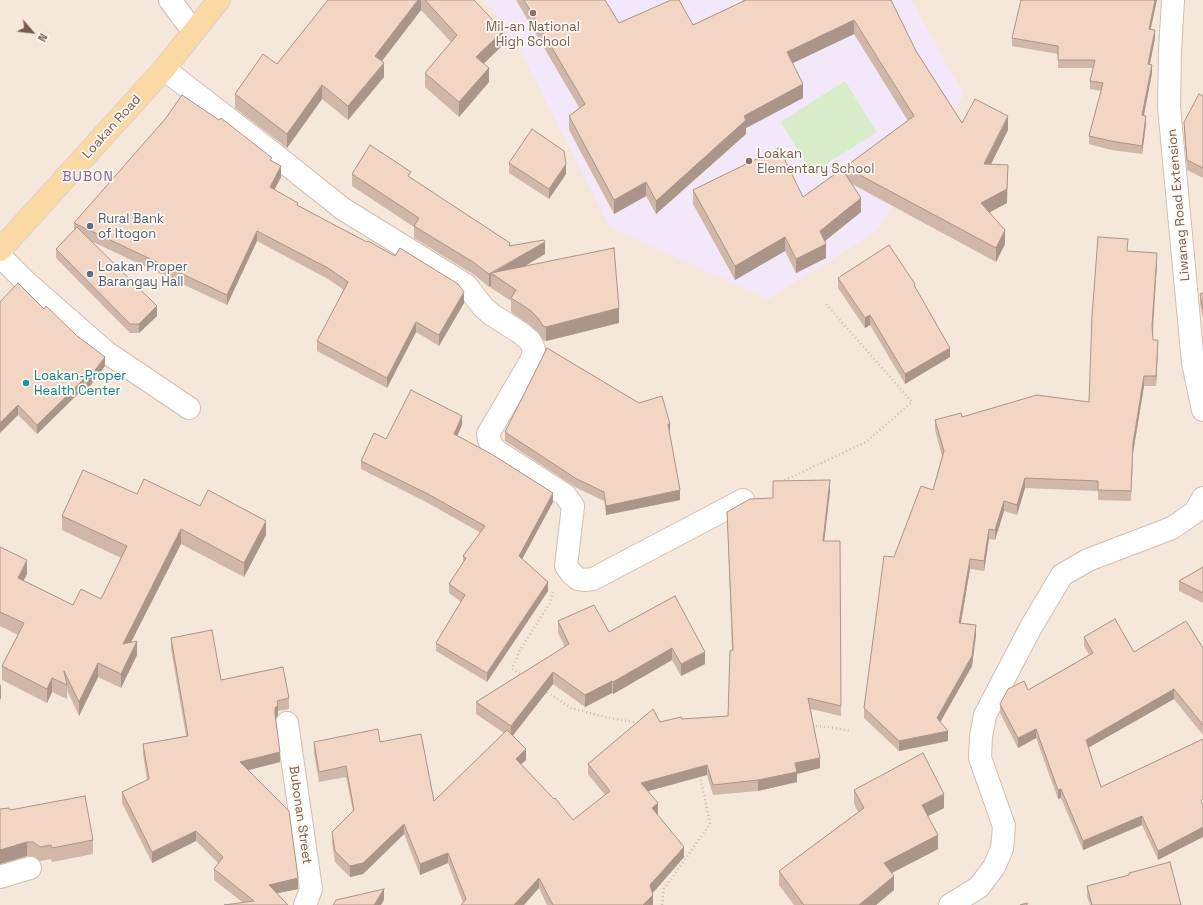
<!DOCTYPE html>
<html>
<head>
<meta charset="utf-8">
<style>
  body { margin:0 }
  #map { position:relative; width:1203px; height:905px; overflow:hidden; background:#fdf6ec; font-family:"Space Grotesk",sans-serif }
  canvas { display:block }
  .north { position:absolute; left:12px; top:12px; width:40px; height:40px; -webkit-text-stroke:3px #fffaf3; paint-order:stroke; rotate:118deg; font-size:11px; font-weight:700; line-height:16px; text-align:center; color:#7a5c4d }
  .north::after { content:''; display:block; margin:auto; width:14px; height:18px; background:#7a5c4d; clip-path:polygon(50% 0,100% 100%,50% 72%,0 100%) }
</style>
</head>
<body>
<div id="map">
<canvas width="1203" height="905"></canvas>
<div class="north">N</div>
</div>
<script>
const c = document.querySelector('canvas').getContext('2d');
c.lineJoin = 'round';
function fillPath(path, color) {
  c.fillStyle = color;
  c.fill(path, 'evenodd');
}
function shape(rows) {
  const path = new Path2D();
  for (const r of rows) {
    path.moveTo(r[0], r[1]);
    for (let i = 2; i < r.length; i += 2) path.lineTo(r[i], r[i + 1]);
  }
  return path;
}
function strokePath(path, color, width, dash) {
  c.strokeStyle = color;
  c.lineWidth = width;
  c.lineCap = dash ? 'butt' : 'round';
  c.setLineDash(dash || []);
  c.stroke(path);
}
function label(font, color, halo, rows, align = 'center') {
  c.font = font + ' "Space Grotesk",sans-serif';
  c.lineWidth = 3.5;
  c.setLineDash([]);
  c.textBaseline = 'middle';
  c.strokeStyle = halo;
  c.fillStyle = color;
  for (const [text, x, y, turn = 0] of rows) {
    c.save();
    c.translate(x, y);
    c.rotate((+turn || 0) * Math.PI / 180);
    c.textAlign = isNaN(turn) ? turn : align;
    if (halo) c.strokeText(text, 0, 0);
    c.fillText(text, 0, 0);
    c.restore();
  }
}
fillPath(shape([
  [0,0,1203,0,1203,905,0,905]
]), '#f5e8da');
fillPath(shape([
  [484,0,911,0,964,95,876,232,768,299,610,227,519,48,505,27]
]), '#f3e8fa');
fillPath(shape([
  [845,81,877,132,812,173,781,122]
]), '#d8ecc9');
const minor = shape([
  [170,0,193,31],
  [1173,0,1170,51,1169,107,1193,363,1203,410],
  [164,69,274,154,343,209,466,285,483,307,491,314,522,334,530,341,534,349,532,359,488,434,489,440,495,450,565,495,573,506,566,566,572,574,578,579,585,580,593,579,743,500],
  [0,256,26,282,106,352,189,408],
  [287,723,311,889,305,905],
  [0,877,30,868],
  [950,905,979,887,994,867,1002,849,1004,826,980,758,981,737,985,715,1031,627,1062,575,1088,560,1172,528,1195,512,1203,498]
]);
const major = shape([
  [0,250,164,69,219,0]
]);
strokePath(minor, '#d1beb0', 24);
strokePath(major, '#dad1cd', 24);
strokePath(shape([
  [781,482,866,442,912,402,825,303],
  [523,676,512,669,520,650,550,603,553,592],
  [544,690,571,708,609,718,640,723],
  [682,720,693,719],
  [812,726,829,727,851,731],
  [662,905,664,889,710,824,700,776]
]), '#d9b8a5', 2.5, [1, 3]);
strokePath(minor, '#fff', 22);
strokePath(major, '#fbd9a5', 22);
fillPath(shape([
  [327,0,474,0,503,45,483,64,489,82,459,117,425,87,425,73,451,42,421,10,382,61,384,77,348,120,322,99,287,148,235,108,235,94,277,64,327,2],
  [516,0,605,0,619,23,693,25,743,1,742,0,891,0,916,51,962,123,1008,130,991,164,1007,203,990,212,1005,244,996,262,852,184,861,212,825,241,826,258,796,273,785,251,735,280,693,204,693,190,803,197,845,174,845,167,908,121,854,34,792,63,803,98,746,128,746,134,656,214,646,196,614,214,569,130,569,116,580,109],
  [1151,29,1155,38,1150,65,1152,73,1144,116,1146,124,1142,154,1111,150,1089,144,1089,136,1101,91,1090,89,1090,81,1093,68,1058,68,1058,54,1012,46,1012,38],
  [1203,96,1203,178,1187,170,1184,131,1184,122],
  [272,161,281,177,274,190,298,205,464,303,439,346,416,332,387,388,317,351,317,341,344,290,328,279,257,241,227,305,93,242,157,316,139,333,130,333,56,258,56,249,74,230,74,223],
  [509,163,566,174,549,199,509,173],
  [352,174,411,178,510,245,545,254,525,266,619,323,546,341,543,340,538,332,530,325,511,312,511,301,491,288,491,286,489,287,473,274,414,238,414,227,352,186],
  [1128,251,1157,263,1153,334,1153,340,1158,350,1156,386,1144,386,1133,453,1131,501,1098,500,1098,491,1025,488,1017,515,1004,511,995,540,989,539,984,571,970,569,961,623,976,635,972,666,940,722,948,741,899,751,864,718,864,708,894,557,933,490,942,456,935,430,935,420,962,417,1089,402],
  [838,278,915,287,950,357,905,384,870,325,865,328,838,288],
  [1203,293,1203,319,1200,304,1200,294],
  [0,302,105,366,87,390,84,388,37,434,18,415],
  [462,425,457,436,553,502,522,559,548,591,487,682,436,651,436,643,461,602,449,593,449,584,463,562,463,556,481,533,428,503,361,469,361,461,386,439],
  [505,432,670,433,669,433,680,500,606,515,604,501,575,487,505,441],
  [830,491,824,541,840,541,841,716,811,709,820,768,797,774,797,782,758,791,713,795,707,775,648,791,658,814,657,815,684,857,653,893,653,905,547,905,539,888,463,902,448,863,420,875,404,834,363,874,350,877,335,862,332,843,332,832,353,811,346,777,319,782,314,753,314,742,380,742,434,801,504,733,476,714,476,702,565,647,558,633,558,621,609,632,675,596,705,664,681,676,672,660,613,694,612,693,585,707,553,684,513,735,526,760,521,764,573,820,605,795,588,774,588,764,660,722,682,719,728,716,732,650,727,512,773,498],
  [137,494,200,506,266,535,244,577,181,544,131,642,137,655,121,688,98,677,79,716,67,690,67,699,52,692,47,703,2,680,2,666,18,635,0,626,0,547,27,574,23,580,73,605,101,599,121,558,62,530,62,516],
  [1203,567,1203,603,1179,591,1179,581],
  [1084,637,1134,652,1203,648,1203,735,1174,699,1088,748,1101,787,1203,739,1158,860,1142,825,1083,850,1061,798,1058,799,1036,738,1018,748,1000,713,1000,704,1028,690,1089,655,1084,646],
  [171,638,221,680,289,698,289,709,278,711,278,715,275,719,280,762,249,770,298,888,298,889,277,893,288,905,242,902,214,880,214,869,218,863,196,841,152,863,122,803,122,792,147,780,143,754,143,744,186,736,171,649],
  [854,790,944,808,928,816,938,849,892,873,894,890,876,905,794,905,779,885,779,871,858,812,854,804],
  [0,809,10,810,93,840,93,854,52,862,51,859,40,861,33,856,27,856,0,864],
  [1129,873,1181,905,1090,905,1087,896,1087,886,1129,875]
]), '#d1b7a8');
fillPath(shape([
  [418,0,421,0,421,10,375,70,375,56],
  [1155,0,1157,0,1149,37,1149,29],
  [854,20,854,34,787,66,787,52],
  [1155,30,1155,38,1148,73,1148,64],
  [503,31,503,45,476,71,476,57],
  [384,63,384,77,348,120,348,106],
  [1152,65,1152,73,1142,124,1142,115],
  [489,68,489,82,459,117,459,102],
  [803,84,803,98,746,128,746,134,656,214,656,201,744,116],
  [322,85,322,99,287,148,287,134],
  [1008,116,1008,130,984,178,984,164],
  [1146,116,1146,124,1142,154,1142,146],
  [566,164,566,174,549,199,549,189],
  [1008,165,1007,203,981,217,981,203],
  [281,166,281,177,270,198,270,187],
  [646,182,646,196,614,214,614,200],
  [861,198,861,212,820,245,820,231],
  [1005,230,1005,244,996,262,996,248],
  [257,231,257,241,227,305,227,295],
  [785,237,785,251,735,280,735,266],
  [545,242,545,254,501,280,491,274],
  [826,244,826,258,796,273,796,259],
  [1157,253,1157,263,1152,335,1152,325],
  [489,274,491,274,491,286,489,287],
  [464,292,464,303,439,346,439,335],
  [157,306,157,316,139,333,139,324],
  [619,308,619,323,546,341,546,327],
  [870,315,870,325,865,328,865,318],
  [416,322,416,332,387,388,387,378],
  [1158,340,1158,350,1156,386,1156,376],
  [950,348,950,357,905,384,905,374],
  [105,357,105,366,87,390,87,381],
  [1144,376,1144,386,1133,453,1131,501,1133,443],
  [84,379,84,388,37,434,37,425],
  [18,405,18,415,0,433,0,423],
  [462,416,462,425,454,443,454,434],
  [668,424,670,424,670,433,668,434],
  [1025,478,1025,488,1017,515,1017,505],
  [830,480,830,491,823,552,823,541],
  [680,490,680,500,606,515,606,506],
  [553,493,553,502,519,565,519,556],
  [1004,501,1004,511,995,540,995,530],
  [266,521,266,535,244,577,244,563],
  [181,529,181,544,123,658,123,644],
  [989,529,989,539,984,571,984,561],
  [970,559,970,569,959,633,959,623],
  [27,560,27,574,18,592,18,578],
  [548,582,548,591,487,682,487,673],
  [976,625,976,635,972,666,937,728,937,718],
  [137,641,137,655,121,688,121,674],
  [672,648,672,660,613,694,613,682],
  [705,652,705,664,681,676,681,664],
  [98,663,98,677,79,716,79,702],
  [553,672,553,684,511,738,511,726],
  [52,678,52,692,47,703,47,689],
  [612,681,612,693,585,707,585,695],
  [1,684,1,698,0,700,0,686],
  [1174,689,1174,699,1086,749,1086,740],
  [278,705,278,715,275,719,275,708],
  [1036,729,1036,738,1018,748,1018,738],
  [948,731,948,741,899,751,899,741],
  [526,749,526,760,516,769,516,759],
  [280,752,280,762,240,772,240,762],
  [820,758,820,768,797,774,797,782,758,791,758,780,795,763],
  [707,765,707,775,641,793,641,783],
  [1061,789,1061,798,1058,799,1058,790],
  [944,794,944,808,922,819,922,805],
  [658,803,658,814,652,819,652,808],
  [1142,816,1142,825,1083,850,1083,841],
  [404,824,404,834,363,874,350,877,350,866],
  [1203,827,1203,837,1158,860,1158,851],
  [196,831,196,841,152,863,152,852],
  [938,835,938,849,884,877,884,863],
  [27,842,27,856,0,864,0,850],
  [684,847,684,857,650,896,650,885],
  [448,853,448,863,420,875,420,864],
  [894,876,894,890,876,905,859,905],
  [298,877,298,889,269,895,269,885],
  [539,878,539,888,524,905,514,905],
  [384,889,384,900,381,905,374,905],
  [653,895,653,905,643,905]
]), '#aa9588');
const building = shape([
  [328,0,418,0,375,56,384,63,348,106,322,85,287,134,235,94,263,54,277,64,328,0],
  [425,0,474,0,503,31,476,57,489,68,459,102,425,73,457,35,425,0],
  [524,0,605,0,619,23,671,0,679,0,693,25,746,0,891,0,916,51,962,123,975,99,1008,116,984,164,1008,165,1007,189,981,203,1005,230,996,248,845,167,914,116,854,20,787,52,803,84,744,116,746,120,656,201,646,182,614,200,569,116,585,104,524,0],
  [1021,0,1155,0,1149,29,1155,30,1148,64,1152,65,1142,115,1146,116,1142,146,1111,141,1089,136,1103,83,1090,81,1095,60,1058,60,1058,46,1012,38,1021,0],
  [1199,94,1203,96,1203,168,1187,160,1184,122,1199,94],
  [182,95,219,120,221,118,272,158,270,160,281,166,270,187,298,203,297,205,325,220,367,242,368,241,395,256,400,248,458,284,464,292,439,335,416,322,387,378,317,341,348,282,328,268,257,231,227,295,74,223,166,118,182,95],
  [532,129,564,151,566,164,549,189,509,163,532,129],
  [370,145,411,172,408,176,510,243,509,246,544,240,545,242,489,274,473,262,414,226,419,218,352,174,370,145],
  [779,148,803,197,842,169,861,198,820,231,826,244,796,259,785,237,735,266,693,190,779,148],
  [77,227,157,306,139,324,130,324,56,249,77,227],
  [1098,237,1128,239,1127,251,1157,253,1152,325,1153,340,1158,340,1156,376,1144,376,1133,443,1131,491,1098,490,1098,481,1025,478,1017,505,1004,501,995,530,989,529,984,561,970,559,959,623,976,625,972,656,937,718,948,731,899,741,864,708,884,556,894,557,921,486,933,490,944,451,935,420,961,413,962,417,1037,395,1089,402,1092,316,1098,237],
  [889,245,915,284,914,285,950,348,905,374,870,315,865,318,838,278,889,245],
  [614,248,619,308,546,327,543,326,538,318,530,310,511,298,516,290,491,273,614,248],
  [18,283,44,309,46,306,76,335,105,357,87,381,84,379,37,425,18,405,0,423,0,302,18,283],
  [1203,293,1203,309,1200,294,1203,293],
  [547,348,639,403,662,396,670,424,668,424,680,490,606,506,604,492,575,478,505,432,547,348],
  [411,390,462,416,454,434,493,455,553,493,519,556,548,582,487,673,436,643,465,595,449,584,466,558,463,556,485,526,428,494,361,461,374,433,386,439,411,390],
  [83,470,137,494,144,479,200,506,208,490,266,521,244,563,181,529,123,644,137,641,121,674,98,663,79,702,64,671,67,685,52,678,47,689,2,666,24,623,0,612,0,547,27,560,18,578,73,605,81,589,101,599,127,546,62,516,83,470],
  [830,480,823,541,840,541,841,706,808,698,820,758,795,763,797,772,758,780,713,785,707,765,641,783,658,803,652,808,684,847,650,885,653,895,643,905,553,905,539,878,514,905,461,905,466,899,448,853,420,864,404,824,363,863,350,866,335,851,332,832,354,810,346,766,319,772,314,742,378,729,380,742,421,734,434,801,507,730,526,749,516,759,554,799,555,798,573,820,610,791,588,764,653,709,660,722,681,717,682,719,728,716,730,651,733,650,727,512,750,499,773,498,773,481,830,480],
  [1203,567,1203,593,1179,581,1203,567],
  [675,596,705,652,681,664,672,648,613,682,612,681,585,695,553,672,511,726,476,702,569,644,558,621,594,605,609,632,675,596],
  [1115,619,1134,652,1186,621,1203,648,1203,725,1174,689,1086,740,1101,787,1203,739,1203,799,1201,801,1203,805,1203,827,1158,851,1142,816,1083,841,1061,789,1058,790,1036,729,1018,738,1000,704,1008,689,1024,681,1028,690,1093,653,1084,637,1115,619],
  [212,630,221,680,283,667,289,698,277,701,278,705,275,708,275,714,280,752,240,762,289,811,298,877,298,878,269,885,288,905,224,905,254,901,214,869,223,857,196,831,152,852,122,792,149,779,143,744,188,736,171,638,212,630],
  [923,753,944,794,922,805,938,835,884,863,894,876,859,905,804,905,779,871,864,808,854,790,923,753],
  [85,796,93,840,52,848,51,845,40,847,33,842,27,842,0,850,0,809,9,808,10,810,85,796],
  [1170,862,1181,905,1092,905,1087,886,1129,875,1129,873,1170,862],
  [384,889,374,905,333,905,336,900,384,889],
  [1027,903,1027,905,1020,905,1027,903]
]);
fillPath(building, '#f3d5c3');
strokePath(building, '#aa9588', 1);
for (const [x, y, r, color] of [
  [533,13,4,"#8d6e63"],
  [749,161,4,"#8d6e63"],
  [90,226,4,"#5c6f8a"],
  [90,274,4,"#5c6f8a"],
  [26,383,4,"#0f9aa8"]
]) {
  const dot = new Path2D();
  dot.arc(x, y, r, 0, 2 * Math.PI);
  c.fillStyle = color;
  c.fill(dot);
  strokePath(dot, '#fffaf3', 1.5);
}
label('13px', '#785e54', '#fffaf3', [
  ["Mil-an National",533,27],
  ["High School",533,42],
  ["Loakan",757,154,"left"],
  ["Elementary School",757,169,"left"]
]);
label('13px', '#7a5c4d', '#fffaf3', [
  ["Loakan Road",112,127,-48],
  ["Liwanag Road Extension",1179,205,-95],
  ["Bubonan Street",300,815,82]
]);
label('13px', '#4e5e75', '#fffaf3', [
  ["Rural Bank",98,219],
  ["of Itogon",98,234],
  ["Loakan Proper",98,267],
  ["Barangay Hall",98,282]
], 'left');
label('13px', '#0d838f', '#fffaf3', [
  ["Loakan-Proper",34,376],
  ["Health Center",34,391]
], 'left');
c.letterSpacing = '1px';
label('14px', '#846695', '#fffaf3', [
  ["BUBON",88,177]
]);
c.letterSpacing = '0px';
</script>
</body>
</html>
